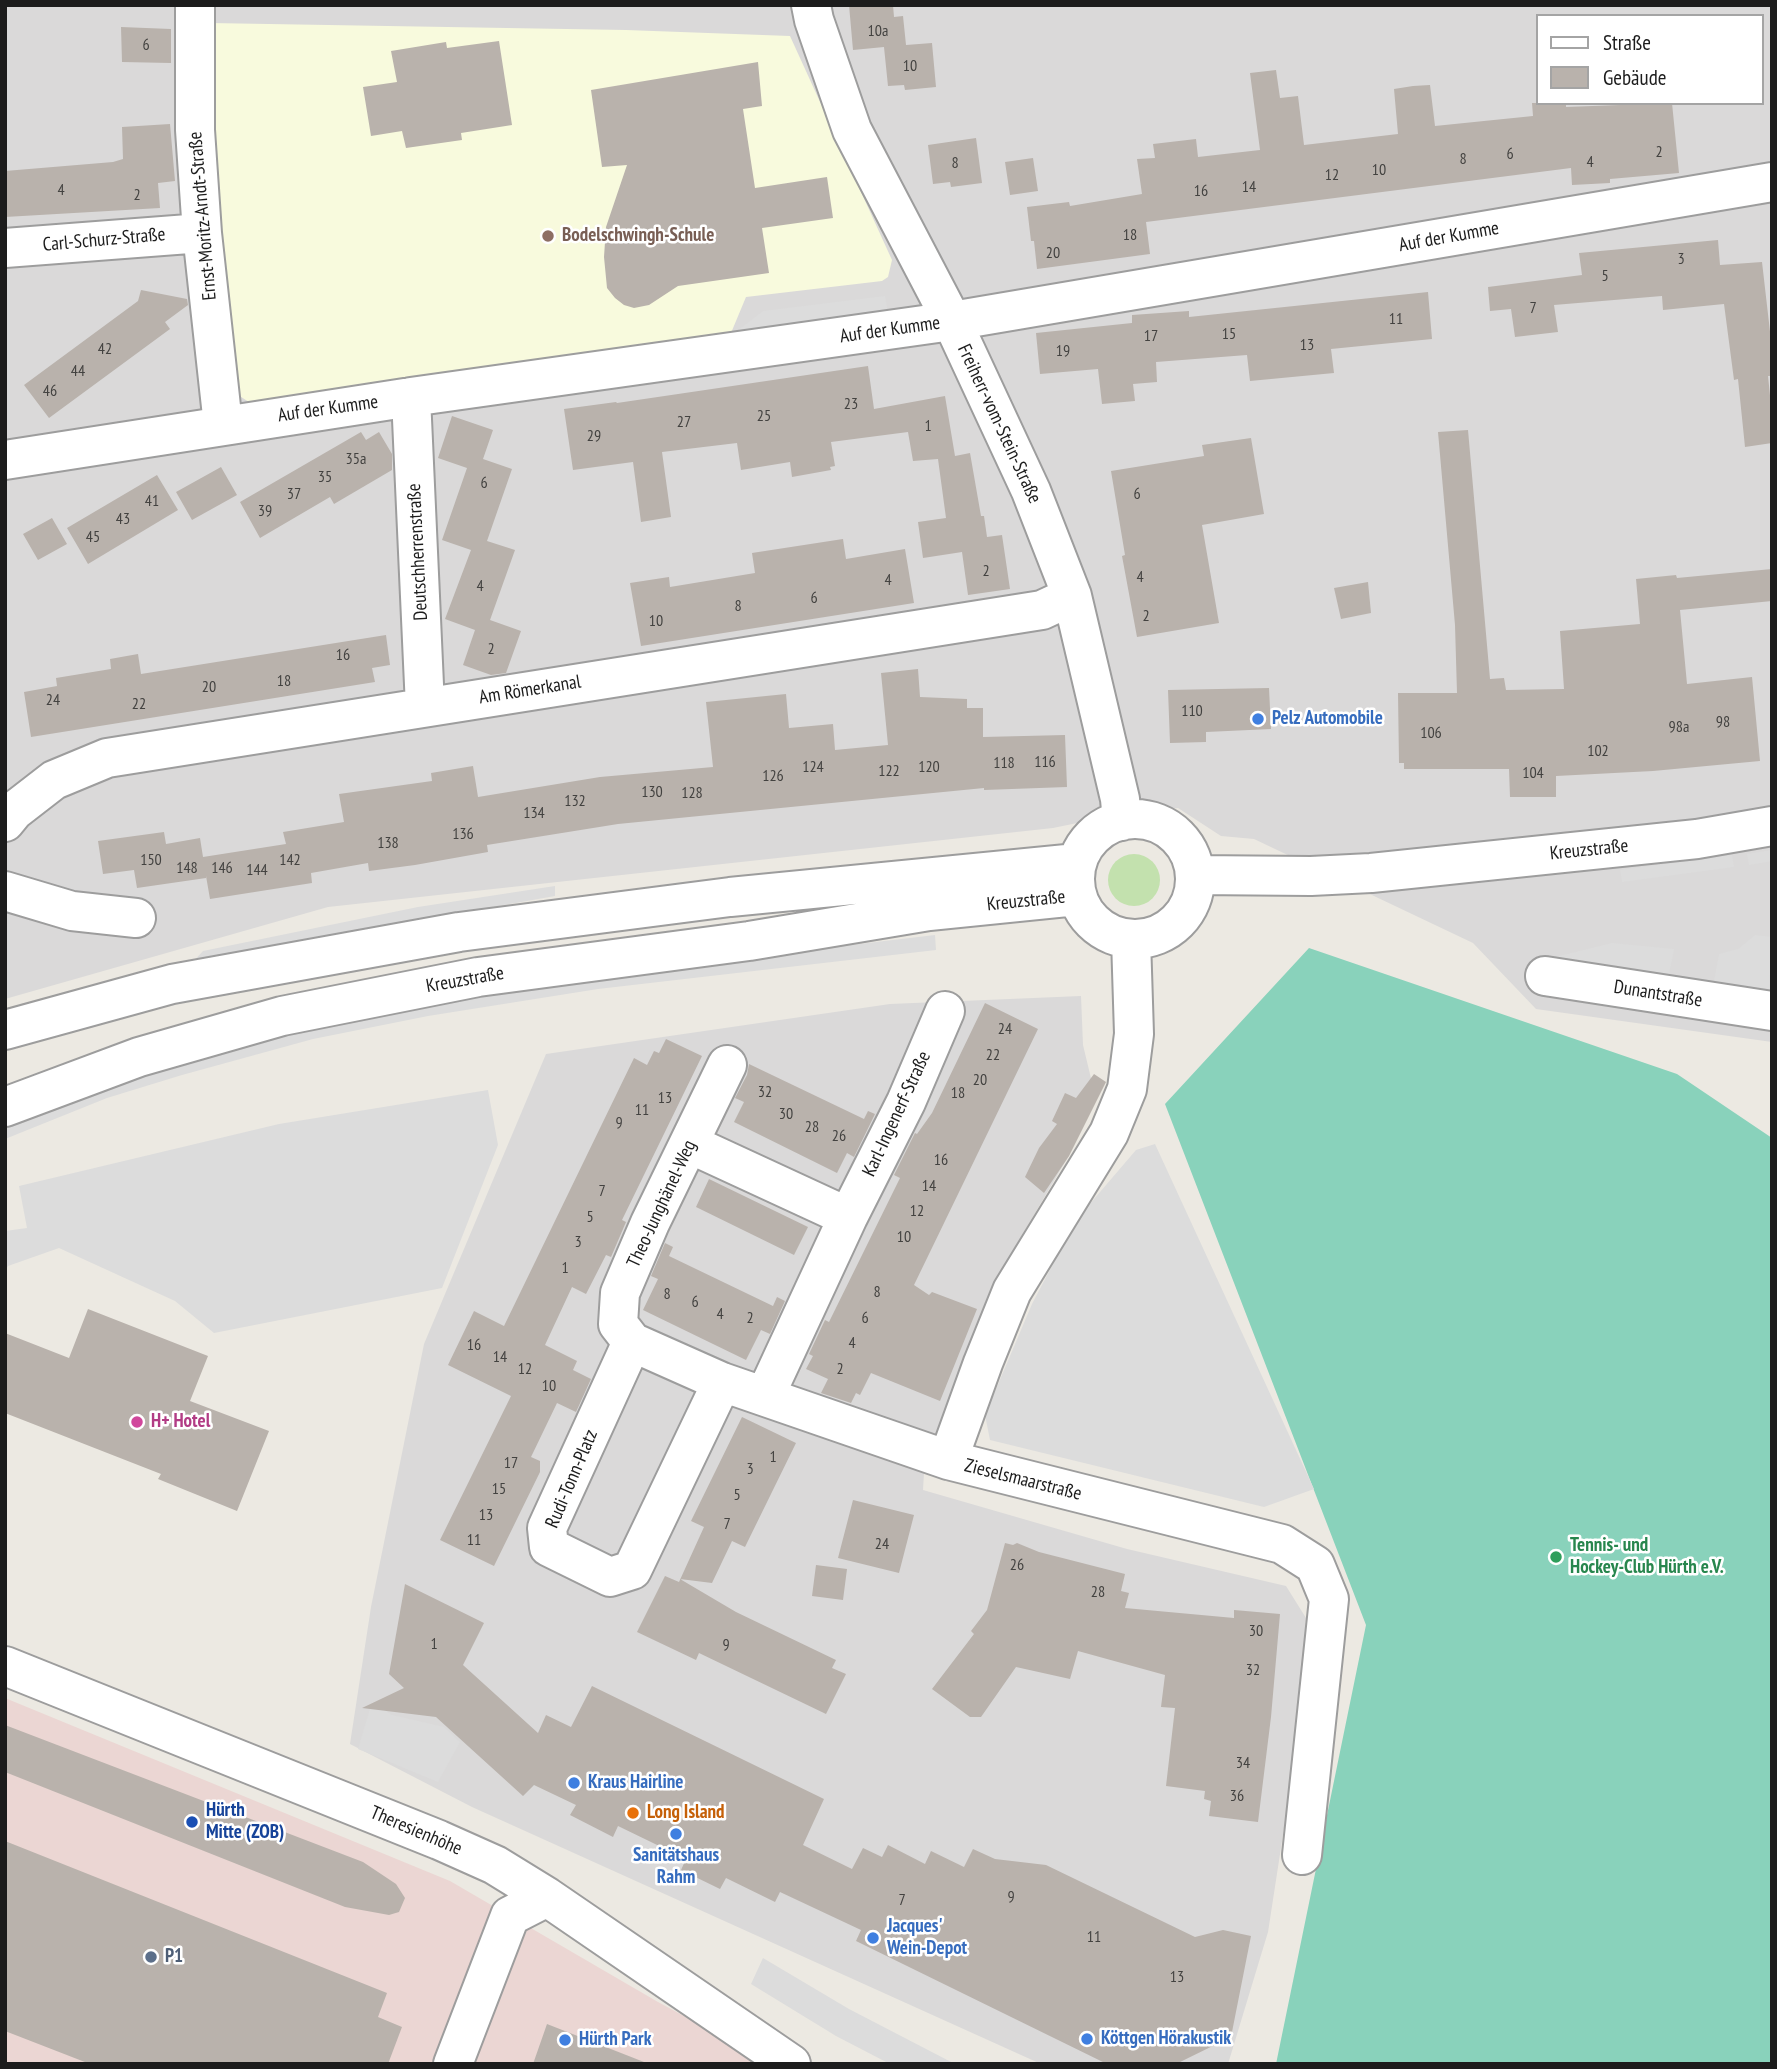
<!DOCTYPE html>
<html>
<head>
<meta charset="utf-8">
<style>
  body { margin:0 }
  #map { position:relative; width:1777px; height:2069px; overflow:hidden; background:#ece9e2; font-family:"PT Sans Narrow",sans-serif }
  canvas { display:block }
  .frame { position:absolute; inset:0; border:7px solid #1c1c1c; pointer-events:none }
  .legend { position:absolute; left:1536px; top:14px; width:228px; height:91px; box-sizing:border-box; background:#fff; border:2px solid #a4a4a4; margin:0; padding:9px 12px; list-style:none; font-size:21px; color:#1c1c1c }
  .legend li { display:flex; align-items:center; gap:14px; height:35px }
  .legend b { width:35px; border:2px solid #a4a4a4 }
</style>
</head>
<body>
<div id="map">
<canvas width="1777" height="2069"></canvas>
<div class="frame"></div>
<ul class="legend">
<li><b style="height:9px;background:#fff"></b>Straße</li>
<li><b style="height:19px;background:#b9b2ac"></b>Gebäude</li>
</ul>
</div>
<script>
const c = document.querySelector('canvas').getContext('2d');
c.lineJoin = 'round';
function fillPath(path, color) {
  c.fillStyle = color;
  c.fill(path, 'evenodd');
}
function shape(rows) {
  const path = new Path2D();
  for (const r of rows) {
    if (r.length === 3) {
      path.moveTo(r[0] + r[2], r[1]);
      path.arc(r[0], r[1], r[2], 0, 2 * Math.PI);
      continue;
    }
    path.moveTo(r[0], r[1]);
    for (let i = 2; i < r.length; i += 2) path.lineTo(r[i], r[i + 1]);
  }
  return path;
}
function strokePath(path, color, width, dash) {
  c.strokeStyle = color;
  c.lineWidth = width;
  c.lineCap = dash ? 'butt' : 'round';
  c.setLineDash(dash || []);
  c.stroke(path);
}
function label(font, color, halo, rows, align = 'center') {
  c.font = font + ' "PT Sans Narrow",sans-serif';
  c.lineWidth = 5;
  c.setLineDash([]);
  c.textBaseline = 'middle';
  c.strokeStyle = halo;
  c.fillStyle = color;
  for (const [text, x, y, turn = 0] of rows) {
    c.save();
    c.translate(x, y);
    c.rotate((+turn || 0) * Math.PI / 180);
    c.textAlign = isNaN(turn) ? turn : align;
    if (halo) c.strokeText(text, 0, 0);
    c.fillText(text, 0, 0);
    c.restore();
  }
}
fillPath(shape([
  [5,5,1772,5,1772,1042,1536,1009,1473,943,1254,839,1221,836,1178,808,1111,816,1053,828,328,907,5,999],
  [1537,16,1761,16,1761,103,1537,103],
  [1081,996,1083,1045,1095,1095,1068,1157,994,1283,924,1473,923,1490,1127,1549,1286,1586,1306,1618,1298,1737,1268,1932,1228,2064,1041,2064,472,1807,350,1744,371,1607,424,1344,546,1054,890,1004]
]), '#dad9d9');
fillPath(shape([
  [5,1698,450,1881,658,2002,773,2064,5,2064]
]), '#ebd6d3');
fillPath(shape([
  [209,23,626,30,790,36,892,260,888,277,882,281,746,297,731,333,249,402,230,390,213,211]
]), '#f8fadd');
fillPath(shape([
  [1134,880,26]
]), '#c3e1ae');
fillPath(shape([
  [1309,948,1677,1074,1772,1138,1772,2064,1276,2064,1366,1625,1165,1104]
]), '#89d2bb');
fillPath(shape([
  [885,296,889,319,720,344,763,311],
  [1772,850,1772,861,1749,865,1747,854],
  [1732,855,1734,867,1622,882,1620,870],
  [555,886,555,896,330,936,189,966,203,951,418,907],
  [935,935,936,950,598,989,428,1016,313,1039,182,1075,107,1098,5,1139,5,1126,76,1097,170,1065,257,1041,487,993,699,963],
  [1755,935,1772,937,1769,994,1713,986,1719,954,1738,949],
  [1612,943,1674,949,1668,980,1543,960],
  [488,1090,498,1145,442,1288,214,1333,175,1301,59,1248,8,1266,5,1271,5,1231,27,1228,19,1186,279,1124],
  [1155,1144,1314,1489,1264,1507,990,1440,985,1415,1032,1304,1076,1220,1136,1150],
  [372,1702,392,1715,444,1727,460,1742,438,1782,358,1749],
  [763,1958,849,2009,955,2064,890,2064,836,2036,751,1984]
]), '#dcdcdc');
fillPath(shape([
  [849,5,893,5,894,17,903,16,906,45,932,43,936,87,905,90,904,85,888,86,884,47,853,50],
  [121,27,171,29,171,63,122,62],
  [499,41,512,125,461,133,462,140,406,148,402,131,371,136,363,87,397,82,391,51,446,42,447,48],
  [758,62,762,106,743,109,755,188,827,177,833,218,762,228,769,273,678,286,649,305,634,308,624,305,615,298,607,288,604,257,606,227,627,165,602,167,591,90],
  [1276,70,1280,98,1298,96,1304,145,1398,134,1394,89,1413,86,1430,85,1435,126,1533,116,1532,103,1566,103,1566,107,1672,103,1679,173,1610,179,1610,183,1572,185,1571,168,1146,222,1150,254,1037,269,1034,241,1031,241,1027,207,1069,202,1070,206,1142,194,1137,159,1155,158,1153,144,1196,139,1198,157,1260,150,1250,73],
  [170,124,175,181,158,183,160,208,5,217,5,171,113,162,123,159,122,127],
  [976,138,982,183,951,187,950,182,933,184,928,145],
  [1033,158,1038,191,1010,195,1005,162],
  [1718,240,1720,265,1762,262,1772,349,1772,376,1768,376,1772,415,1772,443,1745,447,1738,379,1734,380,1724,304,1663,310,1662,296,1554,305,1558,332,1515,337,1511,309,1490,311,1488,287,1582,275,1579,253],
  [141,290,187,299,188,305,165,322,170,329,49,418,24,385,138,301],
  [1428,292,1432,339,1331,349,1334,373,1250,381,1247,355,1156,362,1157,382,1133,384,1135,401,1102,404,1098,369,1040,374,1036,333,1132,323,1132,315,1189,311,1189,317],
  [868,366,874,409,945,396,955,456,970,453,981,516,984,516,987,537,1002,535,1010,589,968,595,962,552,923,558,918,522,946,518,938,459,913,461,908,432,831,442,835,466,830,467,831,470,792,477,790,462,741,470,737,443,662,452,671,517,641,522,633,462,573,470,564,409,616,402,617,403],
  [452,416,493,430,483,459,512,469,487,541,515,550,490,620,521,631,506,673,491,675,463,665,475,630,445,619,471,550,442,540,467,468,438,458],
  [1468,430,1490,679,1504,678,1506,690,1564,689,1560,631,1640,624,1636,579,1676,575,1677,578,1772,569,1772,601,1680,610,1687,684,1752,677,1760,761,1653,771,1556,776,1556,797,1510,797,1509,769,1404,769,1404,763,1399,763,1398,693,1457,693,1455,625,1438,432],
  [361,432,366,440,379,432,392,454,392,470,334,504,330,497,260,538,240,502],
  [1251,438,1264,514,1202,525,1219,623,1137,637,1122,556,1125,555,1111,471,1204,456,1202,445],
  [221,467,237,495,192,520,176,492],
  [157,475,178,510,88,564,67,528],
  [52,518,67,544,38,560,23,534],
  [843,539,846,559,905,549,914,603,641,646,630,583,669,577,670,587,755,573,752,553],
  [1368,582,1371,613,1341,619,1334,588],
  [386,635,390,665,372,668,375,682,31,737,24,692,57,686,56,678,111,669,110,659,138,654,141,674],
  [918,669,920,697,967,699,967,708,983,708,983,737,1065,735,1067,787,984,790,984,788,618,824,487,845,488,852,415,865,369,871,368,863,311,873,312,883,210,899,206,876,206,878,137,888,134,870,103,874,98,841,164,832,166,844,200,838,203,857,286,844,283,832,344,822,339,794,432,781,431,773,473,766,478,797,600,777,713,767,706,702,786,694,789,728,833,724,835,750,888,745,881,673],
  [1269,688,1271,729,1206,732,1206,742,1170,743,1168,690],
  [985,1003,1038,1029,914,1285,929,1295,932,1292,977,1309,940,1401,871,1373,860,1395,856,1393,851,1403,821,1393,828,1379,806,1369,813,1356,809,1354,825,1320,829,1322,900,1178,894,1175,915,1133,917,1134,932,1113],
  [666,1039,702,1056,622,1220,626,1222,611,1257,606,1255,586,1294,572,1287,545,1345,577,1361,573,1370,591,1379,576,1412,557,1403,531,1457,540,1461,540,1472,494,1566,440,1540,511,1396,448,1365,474,1311,504,1326,634,1058,647,1065,654,1051,659,1053],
  [749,1064,864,1119,868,1111,875,1114,854,1157,847,1153,837,1173,734,1122,744,1102,735,1098,747,1075],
  [1094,1074,1106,1082,1069,1156,1044,1193,1025,1177,1039,1148,1057,1124,1052,1121,1065,1093,1076,1098],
  [709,1179,808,1227,794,1255,696,1207],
  [665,1243,673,1247,669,1256,773,1306,777,1297,785,1301,770,1334,761,1330,746,1360,643,1310,658,1279,651,1276],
  [88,1309,208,1356,190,1401,269,1431,237,1511,158,1479,161,1474,5,1413,5,1333,69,1358],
  [742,1417,796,1443,745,1547,732,1541,712,1583,680,1579,736,1612,836,1660,832,1668,846,1674,826,1714,699,1653,696,1660,637,1632,665,1576,679,1582,704,1527,691,1521],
  [853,1500,914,1515,899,1573,838,1558],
  [1005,1543,1013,1545,1017,1543,1039,1552,1125,1574,1121,1591,1129,1593,1125,1608,1234,1618,1234,1610,1280,1614,1271,1717,1258,1822,1209,1816,1211,1801,1204,1799,1205,1791,1166,1786,1175,1708,1161,1707,1165,1675,1078,1651,1070,1679,1016,1667,981,1717,970,1717,932,1689,974,1634,971,1631,987,1610],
  [816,1565,847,1569,843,1600,812,1596],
  [405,1584,484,1623,463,1665,538,1733,546,1715,571,1727,592,1686,824,1799,803,1845,852,1869,863,1848,882,1857,888,1845,925,1864,931,1851,964,1867,973,1849,995,1859,1046,1865,1195,1937,1223,1930,1251,1936,1231,2037,1176,2064,1107,2064,856,1941,861,1930,780,1892,775,1902,726,1878,720,1889,681,1870,686,1859,618,1826,613,1837,570,1815,576,1805,534,1785,523,1796,436,1717,362,1708,404,1688,389,1674],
  [5,1725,363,1862,396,1884,405,1898,399,1912,389,1915,345,1907,5,1772],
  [5,1841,387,1993,378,2017,402,2027,388,2064,90,2064,5,2031],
  [547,2024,644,2062,644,2064,533,2064]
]), '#b9b2ac');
const minor = shape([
  [195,5,195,130,202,233,223,425],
  [811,5,814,20,852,130,952,321,1031,491,1072,596,1120,799,1122,821],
  [5,248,202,233],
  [411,397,425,707],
  [5,460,411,397,952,321,1772,182],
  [1135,879,60],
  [5,822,14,811,54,780,107,758,1042,610,1072,596],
  [1195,875,1311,876,1371,873,1697,839,1772,826],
  [5,891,72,911,136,918],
  [1545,976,1772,1011],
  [5,1030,172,984,459,932,730,897,1077,863],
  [5,1107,139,1057,282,1016,478,977,749,941,929,911,1077,896],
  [690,1144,848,1217],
  [632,1342,618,1324,620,1293,650,1223,727,1065],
  [722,1382,632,1570,610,1577,549,1547,547,1528,632,1342,722,1382,948,1460,1282,1544,1315,1565,1329,1599,1302,1855],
  [765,1396,848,1217,906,1102,945,1011],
  [948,1460,983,1363,1012,1291,1109,1133,1127,1089,1134,1034,1131,939],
  [5,1666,439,1840,495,1865,547,1897,791,2064],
  [453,2064,510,1916,547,1897]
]);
strokePath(minor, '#9d9d9d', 42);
strokePath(minor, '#fff', 38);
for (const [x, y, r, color] of [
  [548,236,7,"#8d6e63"],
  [1258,719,7,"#3f7fe0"],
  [137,1422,7,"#d1479c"],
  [1556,1557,7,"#2e9e5b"],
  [574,1783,7,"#3f7fe0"],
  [633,1813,7,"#e8710a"],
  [192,1822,7,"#1a4fb4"],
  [676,1834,7,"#3f7fe0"],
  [873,1938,7,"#3f7fe0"],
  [151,1957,7,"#5c6f8a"],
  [1087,2039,7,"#3f7fe0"],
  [565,2040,7,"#3f7fe0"]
]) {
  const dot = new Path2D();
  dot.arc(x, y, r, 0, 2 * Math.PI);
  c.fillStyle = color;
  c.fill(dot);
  strokePath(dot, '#fff', 2.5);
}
label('16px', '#434240', null, [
  ["10a",878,31],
  ["6",146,45],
  ["10",910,66],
  ["2",1659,152],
  ["6",1510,154],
  ["8",1463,159],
  ["4",1590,162],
  ["8",955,163],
  ["10",1379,170],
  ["12",1332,175],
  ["14",1249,187],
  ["4",61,190],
  ["16",1201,191],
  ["2",137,195],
  ["18",1130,235],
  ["20",1053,253],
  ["3",1681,259],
  ["5",1605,276],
  ["7",1533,308],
  ["11",1396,319],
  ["15",1229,334],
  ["17",1151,336],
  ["13",1307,345],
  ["42",105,349],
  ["19",1063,351],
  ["44",78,371],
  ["46",50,391],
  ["23",851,404],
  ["25",764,416],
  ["27",684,422],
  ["1",928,426],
  ["29",594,436],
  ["35a",356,459],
  ["35",325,477],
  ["6",484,483],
  ["37",294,494],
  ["6",1137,494],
  ["41",152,501],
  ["39",265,511],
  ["43",123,519],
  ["45",93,537],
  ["2",986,571],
  ["4",1140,577],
  ["4",888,580],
  ["4",480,586],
  ["6",814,598],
  ["8",738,606],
  ["2",1146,616],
  ["10",656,621],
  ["2",491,649],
  ["16",343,655],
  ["18",284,681],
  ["20",209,687],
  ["24",53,700],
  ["22",139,704],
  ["110",1192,711],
  ["98",1723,722],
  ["98a",1679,727],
  ["106",1431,733],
  ["102",1598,751],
  ["116",1045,762],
  ["118",1004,763],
  ["124",813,767],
  ["120",929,767],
  ["122",889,771],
  ["104",1533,773],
  ["126",773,776],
  ["130",652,792],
  ["128",692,793],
  ["132",575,801],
  ["134",534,813],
  ["136",463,834],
  ["138",388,843],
  ["150",151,860],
  ["142",290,860],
  ["148",187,868],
  ["146",222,868],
  ["144",257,870],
  ["24",1005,1029],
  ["22",993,1055],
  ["20",980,1080],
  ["32",765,1092],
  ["18",958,1093],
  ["13",665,1098],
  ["11",642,1110],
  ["30",786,1114],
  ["9",619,1123],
  ["28",812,1127],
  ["26",839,1136],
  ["16",941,1160],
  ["14",929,1186],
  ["7",602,1191],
  ["12",917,1211],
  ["5",590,1217],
  ["10",904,1237],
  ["3",578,1242],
  ["1",565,1268],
  ["8",877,1292],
  ["8",667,1294],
  ["6",695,1302],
  ["4",720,1314],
  ["2",750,1318],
  ["6",865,1318],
  ["4",852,1343],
  ["16",474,1345],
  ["14",500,1357],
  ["12",525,1369],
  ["2",840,1369],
  ["10",549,1386],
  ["1",773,1457],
  ["17",511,1463],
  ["3",750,1469],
  ["15",499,1489],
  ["5",737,1495],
  ["13",486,1515],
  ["7",727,1524],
  ["11",474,1540],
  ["24",882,1544],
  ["26",1017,1565],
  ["28",1098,1592],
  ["30",1256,1631],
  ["1",434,1644],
  ["9",726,1645],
  ["32",1253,1670],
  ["34",1243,1763],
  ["36",1237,1796],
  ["9",1011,1897],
  ["7",902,1900],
  ["11",1094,1937],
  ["13",1177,1977]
]);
label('19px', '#1c1c1c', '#fff', [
  ["Ernst-Moritz-Arndt-Straße",203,216,-95],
  ["Auf der Kumme",1449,237,-10],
  ["Carl-Schurz-Straße",104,240,-5],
  ["Auf der Kumme",890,330,-8],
  ["Auf der Kumme",328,409,-8],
  ["Freiherr-vom-Stein-Straße",999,424,65],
  ["Deutschherrenstraße",418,552,-93],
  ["Am Römerkanal",530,690,-9],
  ["Kreuzstraße",1589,850,-6],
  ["Kreuzstraße",1026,901,-6],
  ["Kreuzstraße",465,980,-10],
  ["Dunantstraße",1658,994,9],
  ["Karl-Ingenerf-Straße",897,1114,-65],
  ["Theo-Junghänel-Weg",662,1204,-65],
  ["Rudi-Tonn-Platz",572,1479,-67],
  ["Zieselsmaarstraße",1023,1480,14],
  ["Theresienhöhe",416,1831,23]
]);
label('bold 19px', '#785e54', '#fff', [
  ["Bodelschwingh-Schule",562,236]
], 'left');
label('bold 19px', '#366cbe', '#fff', [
  ["Pelz Automobile",1272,719],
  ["Kraus Hairline",588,1783],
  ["Sanitätshaus",676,1856,"center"],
  ["Rahm",676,1878,"center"],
  ["Jacques'",887,1927],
  ["Wein-Depot",887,1949],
  ["Köttgen Hörakustik",1101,2039],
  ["Hürth Park",579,2040]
], 'left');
label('bold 19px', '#b23c85', '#fff', [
  ["H+ Hotel",151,1422]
], 'left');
label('bold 19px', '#27864d', '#fff', [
  ["Tennis- und",1570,1546],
  ["Hockey-Club Hürth e.V.",1570,1568]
], 'left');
label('bold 19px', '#164399', '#fff', [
  ["Hürth",206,1811],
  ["Mitte (ZOB)",206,1833]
], 'left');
label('bold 19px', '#c56008', '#fff', [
  ["Long Island",647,1813]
], 'left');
label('bold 19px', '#4e5e75', '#fff', [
  ["P1",165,1957]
], 'left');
</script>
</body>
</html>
